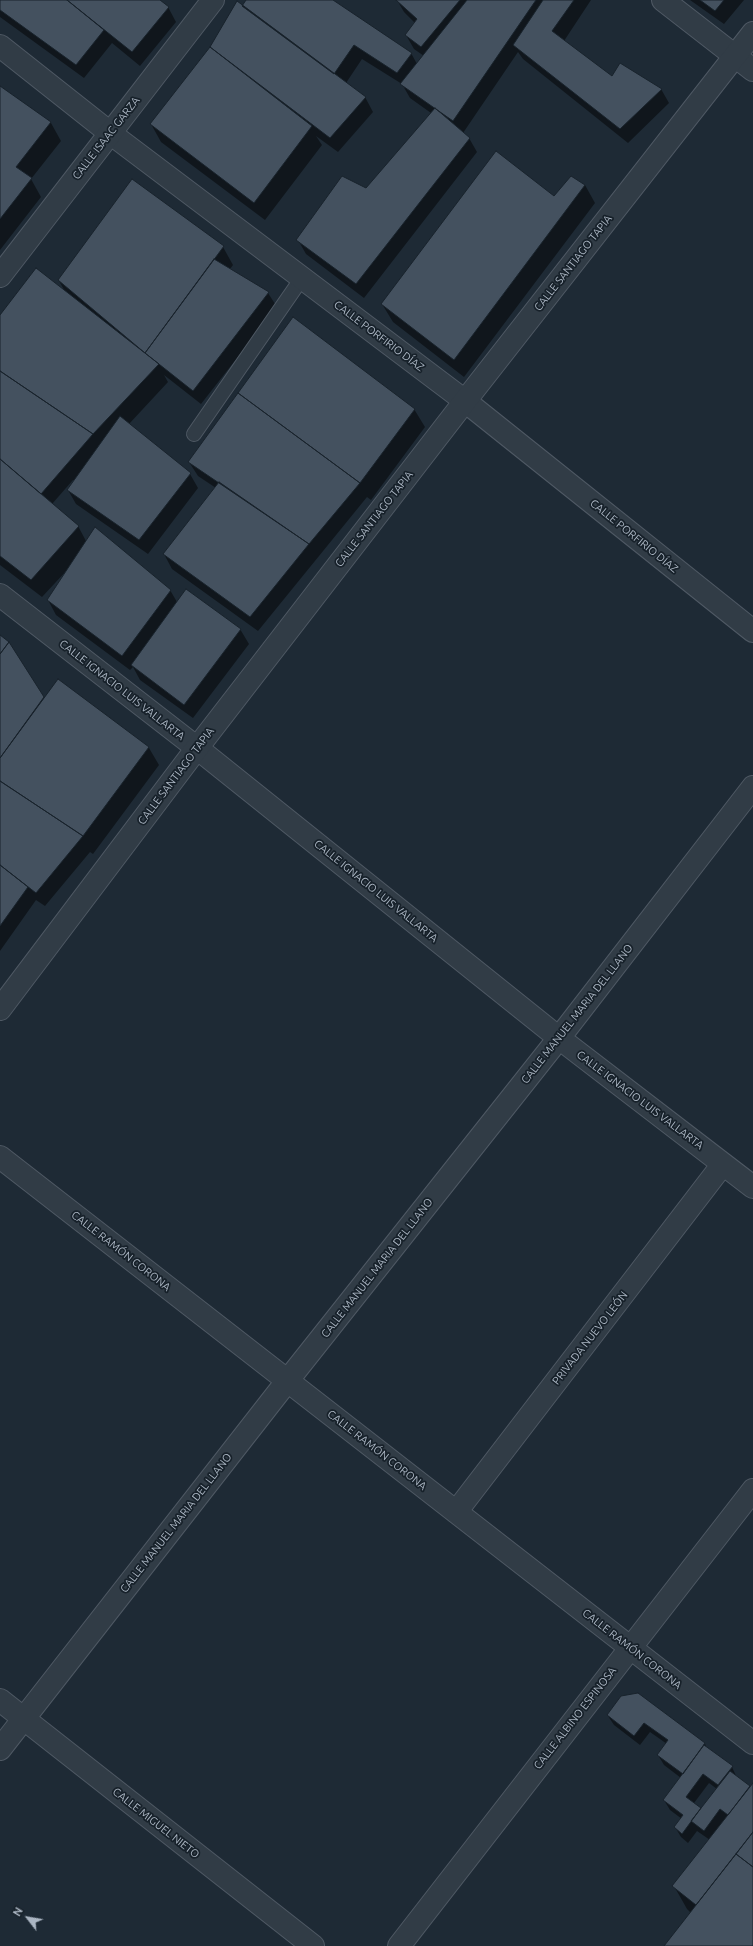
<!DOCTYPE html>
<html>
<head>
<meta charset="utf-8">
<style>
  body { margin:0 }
  #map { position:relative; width:753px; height:1946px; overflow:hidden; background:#1e2a35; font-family:Ubuntu,sans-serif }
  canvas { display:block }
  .north { position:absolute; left:8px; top:1898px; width:40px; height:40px; -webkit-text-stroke:3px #17212a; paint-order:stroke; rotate:301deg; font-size:11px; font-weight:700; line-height:16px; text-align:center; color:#abb6c3 }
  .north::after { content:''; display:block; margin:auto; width:14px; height:18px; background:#abb6c3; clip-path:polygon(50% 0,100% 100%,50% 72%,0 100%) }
</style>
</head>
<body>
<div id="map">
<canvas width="753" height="1946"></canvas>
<div class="north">N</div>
</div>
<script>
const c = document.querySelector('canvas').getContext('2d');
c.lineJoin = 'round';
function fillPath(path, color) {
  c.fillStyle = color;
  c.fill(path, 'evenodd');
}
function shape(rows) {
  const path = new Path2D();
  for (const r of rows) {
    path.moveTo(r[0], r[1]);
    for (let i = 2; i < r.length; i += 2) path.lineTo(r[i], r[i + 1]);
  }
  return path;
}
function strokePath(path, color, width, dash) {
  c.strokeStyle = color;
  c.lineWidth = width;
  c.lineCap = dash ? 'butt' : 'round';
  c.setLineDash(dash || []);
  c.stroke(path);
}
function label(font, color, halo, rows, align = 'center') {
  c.font = font + ' Ubuntu,sans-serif';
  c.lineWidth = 3.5;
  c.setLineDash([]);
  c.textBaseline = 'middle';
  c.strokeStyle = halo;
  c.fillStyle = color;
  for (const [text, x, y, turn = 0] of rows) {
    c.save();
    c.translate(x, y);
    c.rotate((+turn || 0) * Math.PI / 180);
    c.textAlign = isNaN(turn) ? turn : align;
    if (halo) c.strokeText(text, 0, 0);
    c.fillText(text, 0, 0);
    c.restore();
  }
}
fillPath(shape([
  [0,0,159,0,168,7,176,22,140,66,112,43,84,78,0,17],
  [247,0,332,0,411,53,417,64,424,56,414,49,406,35,415,23,404,12,397,0,591,0,564,41,613,78,661,89,669,103,628,143,523,59,518,52,463,133,469,138,477,152,364,298,306,254,298,240,366,189,431,113,410,98,402,84,362,59,346,83,365,97,373,112,338,152,316,136,322,145,265,220,161,142,151,124],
  [690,0,744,0,724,24],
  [0,88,51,123,61,141,31,179,41,197,0,250],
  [585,185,595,203,464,377,393,322,382,304,554,197],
  [223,247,233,265,230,269,268,293,277,307,201,404,164,375,168,382,129,424,190,474,198,488,148,554,76,504,68,490,75,481,73,480,52,504,78,526,86,541,170,590,177,602,240,629,249,644,193,718,140,680,133,667,130,670,56,615,48,600,69,568,42,597,0,565,0,316,66,293,59,281],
  [414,409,425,427,371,500,367,497,258,631,172,569,164,554,216,488,198,476,189,462],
  [0,636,8,643,44,699,58,680,149,748,159,765,93,854,90,852,45,906,36,900,0,951],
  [638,1694,705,1744,707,1748,732,1767,737,1778,750,1788,753,1784,753,1946,665,1946,691,1913,687,1909,674,1886,710,1840,697,1831,688,1843,681,1837,675,1827,682,1819,670,1810,664,1800,681,1778,664,1765,658,1755,667,1744,650,1732,640,1745,614,1725,608,1716],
  [709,1783,717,1789,702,1809,694,1803]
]), '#0007');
const building = shape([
  [0,0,67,0,104,30,76,65,0,10,0,0],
  [67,0,160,0,169,7,132,52,67,0],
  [246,0,333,0,412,53,397,73,354,45,334,74,242,6,246,0],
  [396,0,460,0,421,47,405,35,417,19,396,0],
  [467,0,536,0,453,121,400,84,467,0],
  [543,0,574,0,552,31,612,76,620,63,662,89,620,129,513,45,543,0],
  [700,0,724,0,715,11,700,0],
  [237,1,366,97,330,138,210,47,237,1],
  [210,47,312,126,254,203,150,124,210,47],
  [0,86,51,122,16,167,32,178,0,219,0,86],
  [435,108,470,138,356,284,296,240,342,176,366,188,435,108],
  [496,151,554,196,571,176,585,185,454,360,381,304,496,151],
  [132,179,224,246,145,353,58,280,132,179],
  [214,259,269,292,193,391,145,353,214,259],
  [36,268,159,364,93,434,0,371,0,315,36,268],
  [293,317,415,409,360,483,238,393,293,317],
  [0,371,93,434,41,494,0,459,0,371],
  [238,393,360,483,309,544,188,462,238,393],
  [120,416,191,473,139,540,67,490,120,416],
  [0,459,79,526,31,580,0,556,0,459],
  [219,482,309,544,250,617,163,554,219,482],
  [95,527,171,590,122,656,47,600,95,527],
  [186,589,241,629,184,705,131,665,186,589],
  [0,635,9,642,0,654,0,635],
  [9,642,44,697,0,758,0,654,9,642],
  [58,679,149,747,83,836,0,781,0,758,58,679],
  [0,781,83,836,36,893,0,865,0,781],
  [0,865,28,887,0,926,0,865],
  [638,1693,705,1743,683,1774,657,1755,668,1740,644,1723,634,1736,607,1715,621,1696,638,1693],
  [704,1745,733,1766,718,1785,703,1774,686,1797,701,1808,682,1834,674,1827,683,1815,663,1800,704,1745],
  [730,1771,750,1786,728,1815,720,1809,704,1831,691,1821,730,1771],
  [753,1783,753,1832,696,1905,672,1886,753,1783],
  [753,1832,753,1867,736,1854,753,1832],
  [736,1854,753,1867,753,1946,664,1946,736,1854]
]);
fillPath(building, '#44515f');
strokePath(building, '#19232c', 1);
const service = shape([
  [194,434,302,278]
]);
const minor = shape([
  [663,0,753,70],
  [0,46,110,133,465,401,753,631],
  [0,595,197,748,559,1038,753,1187],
  [0,1157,753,1743],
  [456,1512,723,1164],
  [0,1700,313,1946],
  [0,1749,288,1380,559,1038,753,787],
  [399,1946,753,1490]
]);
const tertiary = shape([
  [0,276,213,0],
  [0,1009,197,748,465,401,753,33]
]);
strokePath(service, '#4f5964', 16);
strokePath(minor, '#4f5964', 24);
strokePath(tertiary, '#4f5964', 24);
strokePath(service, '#313c46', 14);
strokePath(minor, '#313c46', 22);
strokePath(tertiary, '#313c46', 22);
label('11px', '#abb6c3', '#17212a', [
  ["CALLE ISAAC GARZA",106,138,-52],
  ["CALLE SANTIAGO TAPIA",573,263,-52],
  ["CALLE PORFIRIO DÍAZ",379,336,37],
  ["CALLE SANTIAGO TAPIA",374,519,-52],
  ["CALLE PORFIRIO DÍAZ",634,536,39],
  ["CALLE IGNACIO LUIS VALLARTA",122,690,38],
  ["CALLE SANTIAGO TAPIA",176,776,-53],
  ["CALLE IGNACIO LUIS VALLARTA",376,891,39],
  ["CALLE MANUEL MARIA DEL LLANO",577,1014,-52],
  ["CALLE IGNACIO LUIS VALLARTA",640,1100,37],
  ["CALLE RAMÓN CORONA",121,1251,38],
  ["CALLE MANUEL MARIA DEL LLANO",377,1268,-52],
  ["PRIVADA NUEVO LEÓN",590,1338,-52],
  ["CALLE RAMÓN CORONA",377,1450,38],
  ["CALLE MANUEL MARIA DEL LLANO",176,1523,-52],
  ["CALLE RAMÓN CORONA",632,1649,38],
  ["CALLE ALBINO ESPINOSA",575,1718,-52],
  ["CALLE MIGUEL NIETO",156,1823,38]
]);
</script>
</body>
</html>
